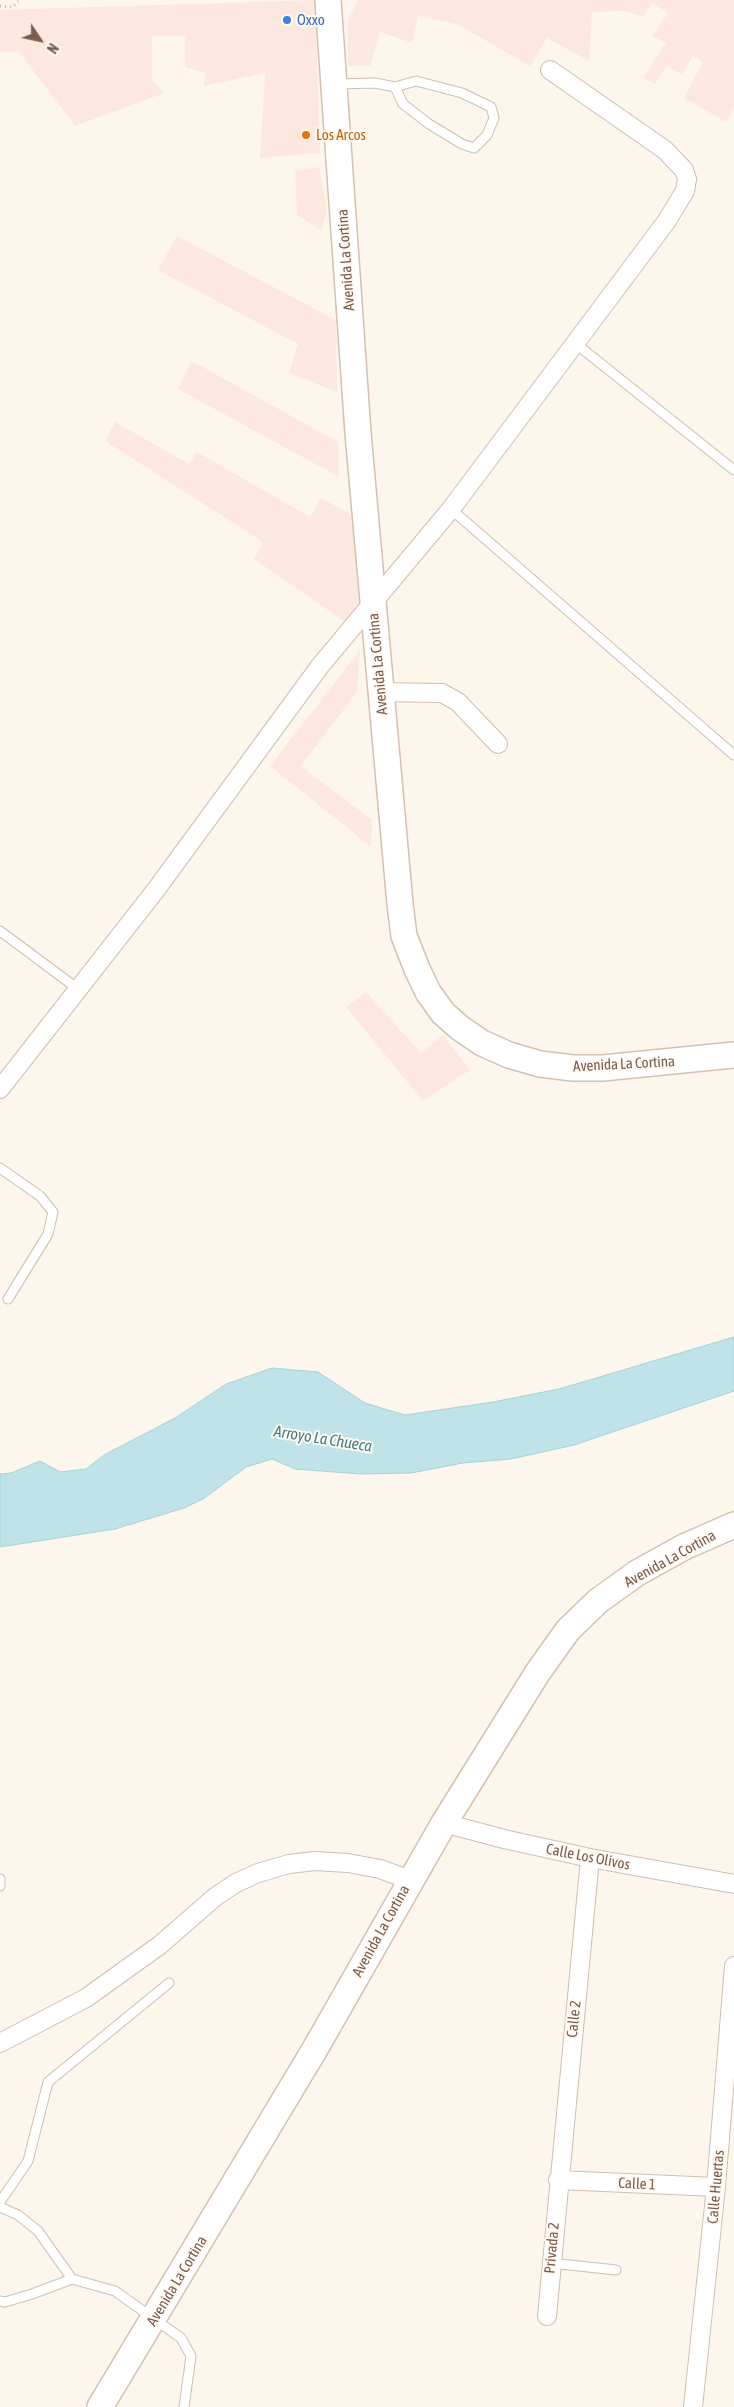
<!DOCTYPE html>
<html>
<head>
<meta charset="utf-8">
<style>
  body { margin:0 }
  #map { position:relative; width:734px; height:2407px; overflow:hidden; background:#fdf6ec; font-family:"Asap Condensed",sans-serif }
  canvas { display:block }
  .north { position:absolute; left:15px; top:15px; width:50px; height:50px; -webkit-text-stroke:4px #fffaf3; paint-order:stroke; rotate:124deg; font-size:14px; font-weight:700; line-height:20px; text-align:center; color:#7a5c4d }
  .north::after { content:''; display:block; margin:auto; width:18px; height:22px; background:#7a5c4d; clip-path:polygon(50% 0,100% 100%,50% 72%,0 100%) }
</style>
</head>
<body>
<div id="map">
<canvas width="734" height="2407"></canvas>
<div class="north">N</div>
</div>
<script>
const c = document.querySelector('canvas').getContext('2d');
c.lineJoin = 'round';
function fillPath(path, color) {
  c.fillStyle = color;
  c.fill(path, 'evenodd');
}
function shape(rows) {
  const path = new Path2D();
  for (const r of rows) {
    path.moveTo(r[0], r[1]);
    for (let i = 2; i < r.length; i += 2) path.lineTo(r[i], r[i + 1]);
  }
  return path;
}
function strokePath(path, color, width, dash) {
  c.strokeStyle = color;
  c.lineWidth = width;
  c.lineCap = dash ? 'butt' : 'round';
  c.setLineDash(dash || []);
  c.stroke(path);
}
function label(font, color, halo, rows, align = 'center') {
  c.font = font + ' "Asap Condensed",sans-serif';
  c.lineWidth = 4;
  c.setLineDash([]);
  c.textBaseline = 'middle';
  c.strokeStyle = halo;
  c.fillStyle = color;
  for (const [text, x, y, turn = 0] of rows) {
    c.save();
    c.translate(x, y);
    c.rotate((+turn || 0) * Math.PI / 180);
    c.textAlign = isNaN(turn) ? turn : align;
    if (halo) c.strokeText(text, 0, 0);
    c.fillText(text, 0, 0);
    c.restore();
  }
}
fillPath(shape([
  [315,0,320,153,260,158,265,73,204,86,205,73,185,67,185,36,152,36,152,80,164,93,75,126,19,52,0,52,0,10],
  [358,0,734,0,734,107,726,122,684,98,703,62,693,56,682,74,666,66,655,84,643,78,666,43,652,36,668,13,652,3,644,16,622,11,592,12,589,61,547,38,530,66,457,24,418,16,412,43,380,32,370,66,348,66,348,20],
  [319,167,327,210,321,230,297,215,295,171],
  [177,236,336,320,337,392,289,373,298,344,158,270],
  [192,361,338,442,339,477,178,389],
  [115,422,189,464,197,452,310,517,321,498,354,516,365,609,351,626,254,559,263,542,105,441],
  [360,650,357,692,301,766,372,820,371,847,270,766],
  [366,992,421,1053,443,1035,470,1070,423,1101,346,1007]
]), '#fde8e0');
const water = shape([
  [734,1337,734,1391,574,1445,511,1459,463,1463,411,1473,360,1474,295,1469,272,1459,246,1467,203,1499,184,1508,115,1529,0,1547,0,1474,11,1473,40,1461,60,1472,86,1469,104,1455,175,1418,226,1384,272,1368,318,1372,365,1403,405,1415,493,1402,559,1389,734,1337]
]);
fillPath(water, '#bfe3e8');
strokePath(water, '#a5d3da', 1);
const service = shape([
  [337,84,375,83,395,87,416,81,462,93,491,107,494,118,487,135,474,148,462,144,429,124,403,104,395,87],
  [575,343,734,470],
  [451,509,734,755],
  [0,931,78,989],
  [0,1168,40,1196,53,1212,48,1234,8,1299],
  [0,1879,0,1886],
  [0,2202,28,2161,48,2082,169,1983],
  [0,2207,18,2215,38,2231,72,2279],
  [551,2263,616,2270],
  [0,2301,5,2302,32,2294,72,2279,115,2291,181,2338,191,2356,184,2407]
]);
const minor = shape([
  [380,692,442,693,458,702,498,744],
  [0,1089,155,891,320,666,451,509,666,222,685,191,687,179,684,170,665,150,550,70],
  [444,1823,504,1839,590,1858,734,1884],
  [0,2043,86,1998,160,1945,215,1897,236,1883,258,1873,289,1864,315,1861,348,1863,380,1869,410,1880],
  [558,2180,716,2187],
  [547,2316,590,1858],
  [693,2407,716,2187,734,1966]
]);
const secondary = shape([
  [328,0,358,433,400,904,404,936,417,969,428,992,443,1013,460,1028,482,1043,509,1055,540,1064,573,1068,603,1068,734,1055],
  [100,2407,315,2049,444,1823,538,1672,568,1630,598,1601,637,1573,684,1547,734,1525]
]);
strokePath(service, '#d1beb0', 11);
strokePath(minor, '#d1beb0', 20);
strokePath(secondary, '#d6c0b0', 28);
strokePath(shape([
  [0,6,13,7,19,0]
]), '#d9b8a5', 3, [1, 4]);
strokePath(service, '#fff', 9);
strokePath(minor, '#fff', 18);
strokePath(secondary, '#fff', 25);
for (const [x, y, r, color] of [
  [287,20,5,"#3f7fe0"],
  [306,135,5,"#e8710a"]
]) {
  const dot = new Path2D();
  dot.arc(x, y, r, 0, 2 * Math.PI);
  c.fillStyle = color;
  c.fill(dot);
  strokePath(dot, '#fffaf3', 2);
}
label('15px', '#366cbe', '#fffaf3', [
  ["Oxxo",297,20]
], 'left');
label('15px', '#c56008', '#fffaf3', [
  ["Los Arcos",316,135]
], 'left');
label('15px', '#7a5c4d', '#fffaf3', [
  ["Avenida La Cortina",346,260,-94],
  ["Avenida La Cortina",378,664,-95],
  ["Avenida La Cortina",624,1064,-3],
  ["Avenida La Cortina",670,1559,-29],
  ["Calle Los Olivos",588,1857,11],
  ["Avenida La Cortina",381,1931,-61],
  ["Calle 2",574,2019,-84],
  ["Calle 1",637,2184,3],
  ["Calle Huertas",716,2187,-85],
  ["Privada 2",552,2248,-85],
  ["Avenida La Cortina",177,2281,-59]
]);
label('italic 16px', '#437c86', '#fffaf3', [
  ["Arroyo La Chueca",323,1439,9]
]);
</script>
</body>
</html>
